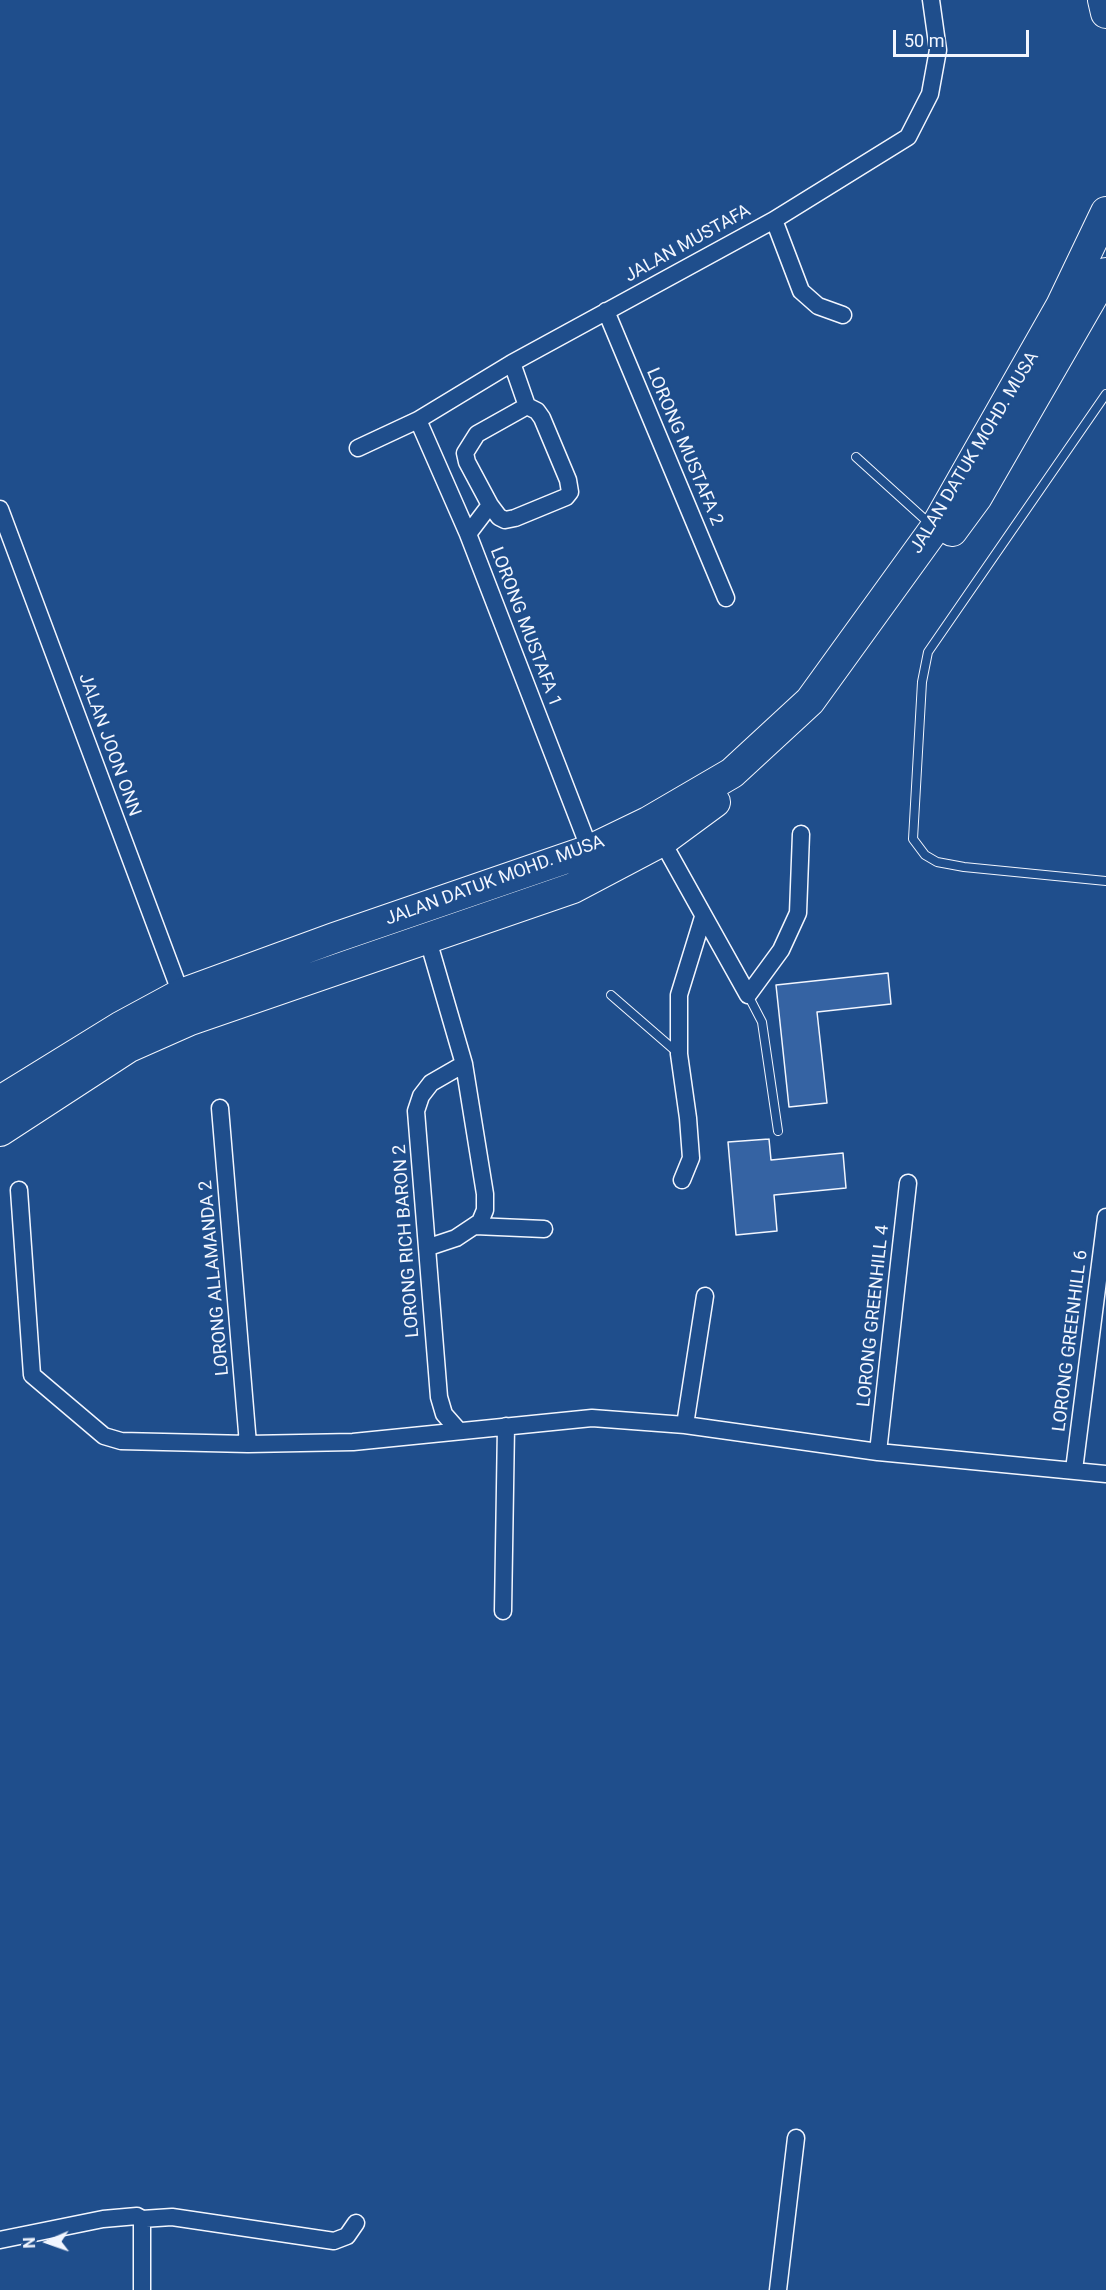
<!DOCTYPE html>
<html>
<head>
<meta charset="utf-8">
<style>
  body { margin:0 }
  #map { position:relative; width:1106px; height:2290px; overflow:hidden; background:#1f4e8c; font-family:Roboto,sans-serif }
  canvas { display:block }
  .north { position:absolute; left:18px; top:2212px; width:60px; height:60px; -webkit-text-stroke:4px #1f4e8c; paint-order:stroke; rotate:268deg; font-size:16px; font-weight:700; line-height:24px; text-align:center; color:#f2f6ff }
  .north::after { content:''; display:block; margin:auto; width:21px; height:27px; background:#f2f6ff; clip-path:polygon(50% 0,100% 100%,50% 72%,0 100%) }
  .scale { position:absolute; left:893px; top:30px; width:136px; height:27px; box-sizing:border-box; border:3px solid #f2f6ff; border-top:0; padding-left:8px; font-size:18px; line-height:21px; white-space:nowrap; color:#f2f6ff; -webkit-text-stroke:4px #1f4e8c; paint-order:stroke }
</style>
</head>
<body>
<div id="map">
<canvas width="1106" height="2290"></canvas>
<div class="north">N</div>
<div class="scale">50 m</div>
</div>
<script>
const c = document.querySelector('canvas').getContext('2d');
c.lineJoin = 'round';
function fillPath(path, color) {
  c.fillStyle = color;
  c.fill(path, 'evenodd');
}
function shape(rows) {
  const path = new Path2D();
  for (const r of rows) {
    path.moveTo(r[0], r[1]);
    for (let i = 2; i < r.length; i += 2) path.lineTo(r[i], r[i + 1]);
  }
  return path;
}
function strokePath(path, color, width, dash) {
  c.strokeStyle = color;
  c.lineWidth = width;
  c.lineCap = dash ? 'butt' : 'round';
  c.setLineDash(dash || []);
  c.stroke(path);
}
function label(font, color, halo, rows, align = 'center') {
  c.font = font + ' Roboto,sans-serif';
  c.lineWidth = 4.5;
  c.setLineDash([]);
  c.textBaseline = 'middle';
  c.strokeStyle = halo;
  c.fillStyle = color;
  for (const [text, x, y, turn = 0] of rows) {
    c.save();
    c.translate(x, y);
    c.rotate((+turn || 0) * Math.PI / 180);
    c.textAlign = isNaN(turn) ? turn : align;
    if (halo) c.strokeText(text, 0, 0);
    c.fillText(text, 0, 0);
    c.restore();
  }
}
const building = shape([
  [888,973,891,1004,817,1012,827,1103,789,1107,776,985,888,973],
  [769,1139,771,1160,843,1153,846,1188,774,1195,777,1231,736,1235,728,1142,769,1139]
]);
fillPath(building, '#3563a3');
strokePath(building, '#f2f6ff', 1.5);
const lane = shape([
  [1106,394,928,652,922,682,913,839,925,855,937,862,964,867,1106,881],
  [856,457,930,524],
  [611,995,679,1054],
  [748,995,762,1022,778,1131]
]);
const street = shape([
  [774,220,801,291,818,306,843,315],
  [606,311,726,598],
  [512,363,527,406,537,411,542,418,568,480,570,492,566,497,515,518,505,520,499,517,490,505,467,462,465,453,477,434,527,406],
  [418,420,468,534,590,850],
  [358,448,418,420,512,363,774,220,908,137,930,94,938,50,931,0],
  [0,509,181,994],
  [468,534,490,505],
  [662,841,748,995,781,950,798,913,801,834],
  [428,940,464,1064,485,1194,485,1210,480,1222,456,1238,429,1247],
  [220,1108,248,1444],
  [682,1180,691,1158,688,1118,679,1054,679,995,703,917],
  [19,1190,32,1375,104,1436,121,1441,248,1444,353,1442,592,1418,685,1425,878,1452,1106,1474],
  [475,1226,544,1229],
  [685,1425,705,1296],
  [459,1431,444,1414,439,1397,416,1111,421,1096,431,1083,464,1064],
  [878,1452,908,1183],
  [1074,1470,1106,1217],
  [503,1611,506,1426],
  [142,2219,172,2217,334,2241,347,2236,356,2223],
  [0,2240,103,2219,137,2216,142,2219,142,2290],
  [778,2290,796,2138]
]);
const highway = shape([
  [1103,0,1106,13],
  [952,531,977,497,1106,273],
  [0,1101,120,1027,181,994,334,938,590,850,648,822,732,773,810,701,935,528,1061,306,1106,212],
  [0,1131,129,1047,190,1020,573,888,662,841,715,802]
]);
strokePath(lane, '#f2f6ff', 10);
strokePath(street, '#f2f6ff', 19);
strokePath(highway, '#f2f6ff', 32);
strokePath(lane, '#1f4e8c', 8);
strokePath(street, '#1f4e8c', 16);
strokePath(highway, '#1f4e8c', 30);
label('18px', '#f2f6ff', '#1f4e8c', [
  ["JALAN MUSTAFA",688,244,-29],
  ["LORONG MUSTAFA 2",684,447,67],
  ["JALAN DATUK MOHD. MUSA",975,453,-59],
  ["LORONG MUSTAFA 1",525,627,69],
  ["JALAN JOON ONN",109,745,70],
  ["JALAN DATUK MOHD. MUSA",495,881,-20],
  ["LORONG RICH BARON 2",407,1241,-94],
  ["LORONG ALLAMANDA 2",215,1278,-95],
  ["LORONG GREENHILL 4",874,1316,-84],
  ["LORONG GREENHILL 6",1071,1341,-83]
]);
</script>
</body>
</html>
